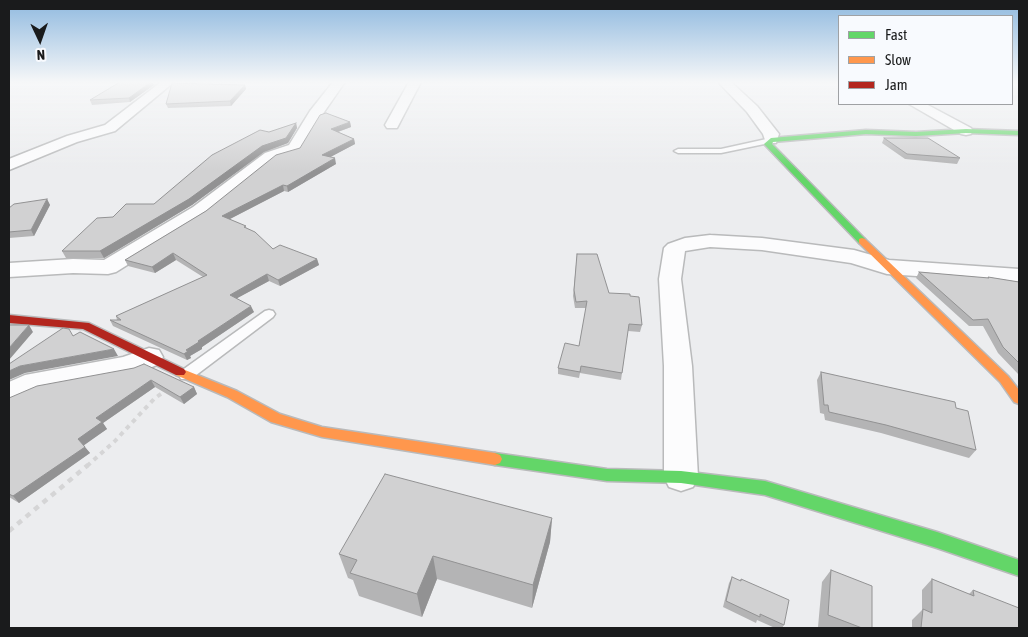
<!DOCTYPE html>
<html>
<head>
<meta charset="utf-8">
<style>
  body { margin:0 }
  #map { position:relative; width:1028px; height:637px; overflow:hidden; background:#ecedef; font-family:"Asap Condensed",sans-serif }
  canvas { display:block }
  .frame { position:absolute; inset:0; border:10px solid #1a1b1c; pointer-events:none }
  .legend { position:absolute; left:838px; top:15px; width:175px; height:90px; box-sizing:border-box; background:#f8fafe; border:1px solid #9fa1a4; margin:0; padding:6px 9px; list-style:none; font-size:15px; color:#1a1b1c }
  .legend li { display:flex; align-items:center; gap:10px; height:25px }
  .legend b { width:25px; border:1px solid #9fa1a4 }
  .north { position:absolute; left:15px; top:15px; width:50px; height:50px; -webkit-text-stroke:4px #f8fafe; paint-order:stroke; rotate:177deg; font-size:14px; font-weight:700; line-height:20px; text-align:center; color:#1a1b1c }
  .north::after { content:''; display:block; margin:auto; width:18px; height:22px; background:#1a1b1c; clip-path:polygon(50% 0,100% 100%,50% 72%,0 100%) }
</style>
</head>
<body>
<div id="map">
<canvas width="1028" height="637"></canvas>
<div class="frame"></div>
<ul class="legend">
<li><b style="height:6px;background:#63d668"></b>Fast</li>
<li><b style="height:6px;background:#ff974d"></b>Slow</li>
<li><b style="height:6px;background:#b3261e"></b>Jam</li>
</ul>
<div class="north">N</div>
</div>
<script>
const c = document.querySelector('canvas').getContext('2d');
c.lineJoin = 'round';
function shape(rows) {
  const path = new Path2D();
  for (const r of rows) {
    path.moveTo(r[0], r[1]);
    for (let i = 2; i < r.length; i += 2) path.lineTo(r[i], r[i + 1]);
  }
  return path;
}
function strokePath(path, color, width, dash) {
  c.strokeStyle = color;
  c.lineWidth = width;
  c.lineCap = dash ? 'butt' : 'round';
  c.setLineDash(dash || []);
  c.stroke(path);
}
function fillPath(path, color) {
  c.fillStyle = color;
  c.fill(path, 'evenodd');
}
const lane = shape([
  [771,138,775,140,774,142,721,153,678,153,674,151,678,149,721,149,771,138],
  [269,310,273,311,275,314,273,317,191,379,181,379,179,375,181,371,265,311,269,310]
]);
const street = shape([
  [161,82,174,82,115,131,77,142,9,170,9,159,67,136,105,125,161,82],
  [333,82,345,82,322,115,301,151,277,159,207,215,116,272,108,274,73,273,9,277,9,263,73,259,104,260,193,207,265,153,289,145,310,111,333,82],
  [409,82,421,82,397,128,387,128,385,125,409,82],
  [718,82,731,82,757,106,779,134,776,143,766,143,763,134,747,112,718,82],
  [909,104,926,104,971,128,973,131,971,134,966,135,961,134,909,104],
  [710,235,762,238,854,250,889,260,1019,269,1019,283,887,274,851,263,762,250,710,247,685,251,681,279,692,366,698,477,693,487,681,491,669,487,664,477,664,366,659,279,664,248,668,244,685,238,710,235],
  [149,348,159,350,163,357,159,364,138,373,41,391,9,405,9,382,25,375,123,357,149,348]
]);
const fast = shape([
  [966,129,1019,131,1019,135,966,133,916,136,866,134,773,142,772,144,865,239,865,243,862,244,859,243,764,144,771,138,866,130,916,132,966,129],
  [495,453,607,469,681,471,765,481,937,532,1019,560,1019,576,937,548,765,495,681,483,607,481,495,465,490,463,488,459,490,455,495,453]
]);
const slow = shape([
  [862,238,865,239,1008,376,1019,390,1019,404,1014,402,1000,382,859,243,859,239,862,238],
  [180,368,237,391,280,414,322,427,495,453,500,455,502,459,500,463,495,465,322,437,271,422,227,397,176,375,174,372,176,369,180,368]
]);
const jam = shape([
  [9,315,89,323,184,369,186,372,184,375,176,375,83,329,9,323,9,315]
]);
strokePath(lane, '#b9babb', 3);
strokePath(street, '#b9babb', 3);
strokePath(fast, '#b9babb', 3);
strokePath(slow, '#b9babb', 3);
strokePath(jam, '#b9babb', 3);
strokePath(shape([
  [9,82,11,82]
]), '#d5d5d6', 2, [2, 2]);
strokePath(shape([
  [87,466,114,442,154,399,166,390]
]), '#d5d5d6', 4, [4.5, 4.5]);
strokePath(shape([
  [9,531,88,465]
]), '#d5d5d6', 4.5, [5.5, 5.5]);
fillPath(lane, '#fcfcfd');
fillPath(street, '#fcfcfd');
fillPath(fast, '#63d668');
fillPath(slow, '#ff974d');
fillPath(jam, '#b3261e');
fillPath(shape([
  [154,85,130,102,92,105,90,100],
  [245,85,246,89,231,106,168,108,166,104],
  [350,122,351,127,338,132,354,139,355,144,330,157,336,164,288,192,284,191,230,219,247,228,273,249,317,259,319,265,280,286,269,281,237,298,254,312,202,347,202,349,190,356,191,358,187,360,113,326,110,320,117,320,116,316,203,277,176,260,155,273,128,266,125,260,206,211,300,148],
  [296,123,297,128,288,143,264,152,192,205,104,258,66,258,62,251,113,217,154,204,269,132],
  [884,138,960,158,957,164,905,159,882,143],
  [47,199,50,205,34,236,9,238,9,208],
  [577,254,609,293,642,325,640,332,628,331,621,380,580,373,579,378,558,374,558,368,579,346,586,308,575,308,573,296],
  [919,272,987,278,988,277,1019,282,1019,375,998,353,983,326,969,326,916,278],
  [134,368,194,387,197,394,184,404,155,387,103,423,107,429,83,445,90,453,19,503,9,497,9,398],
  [821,372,956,408,976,450,969,458,881,433,825,420,824,414,820,413,817,380],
  [552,518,550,542,532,608,437,579,422,617,359,596,353,580,348,578,339,554],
  [831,570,872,628,822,628,818,627,822,582],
  [732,577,740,581,741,579,784,625,782,628,775,628,757,620,756,623,723,607,729,583],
  [932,579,969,594,973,590,1019,628,912,628,912,620,922,610,922,590]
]), '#b4b4b5');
fillPath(shape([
  [151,82,152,82,154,85,130,102,129,98],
  [245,85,246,89,231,106,230,101],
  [350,122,351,127,332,134,331,129],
  [296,123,297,128,288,143,264,152,192,205,104,258,100,251,262,146],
  [354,139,355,144,323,161,322,155],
  [335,158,336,164,288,192,287,186],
  [283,185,284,191,224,222,222,216],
  [47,199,50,205,34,236,31,230],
  [173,253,176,260,155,273,152,267],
  [317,259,319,265,280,286,278,280],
  [267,274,269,281,232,301,230,295],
  [251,306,254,312,202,347,202,349,190,356,191,358,187,360,184,354,186,350,198,341],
  [29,325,33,332,9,360,9,348],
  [114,349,118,356,25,373,9,380,9,371,20,366],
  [151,380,155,387,103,423,107,429,83,446,78,439,96,418],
  [194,387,197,394,184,404,180,397],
  [85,447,90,453,19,503,13,496],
  [552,518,550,542,532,608,533,585],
  [433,556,437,579,422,617,417,594]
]), '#929293');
const building = shape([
  [120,82,151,82,129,98,90,100,120,82],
  [172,83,245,85,230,101,166,104,172,83],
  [326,113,350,122,331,129,354,139,322,155,335,158,287,186,283,185,222,216,246,226,244,227,255,232,273,249,280,245,317,259,278,280,267,274,230,295,251,306,198,341,199,342,186,350,188,351,184,354,110,320,121,320,116,316,207,275,173,253,152,267,125,260,206,211,276,155,300,148,320,115,326,113],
  [296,123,286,138,262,146,189,199,100,251,62,251,97,218,113,217,126,204,154,204,212,155,260,130,269,132,296,123],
  [884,138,928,138,960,158,907,154,884,138],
  [47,199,31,230,9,232,9,208,14,204,47,199],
  [577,254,597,254,609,293,630,294,630,296,639,297,642,325,629,324,622,373,581,366,580,372,558,368,565,343,579,346,587,301,576,302,574,290,577,254],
  [919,272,989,278,988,277,1019,282,1019,363,1003,347,988,319,973,320,919,272],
  [9,325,29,325,9,348,9,325],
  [63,328,69,329,73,336,80,332,114,349,20,366,9,371,9,364,63,328],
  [144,364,194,387,180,397,151,380,96,418,102,422,78,439,85,447,13,496,9,494,9,398,37,386,134,368,144,364],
  [821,372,955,402,956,408,968,411,976,450,886,425,829,412,828,405,824,405,821,372],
  [385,474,552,518,533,585,433,556,417,594,350,573,357,560,339,554,385,474],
  [831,570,872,586,872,628,862,628,828,615,831,570],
  [732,577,741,581,741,579,789,600,784,625,760,614,760,617,726,601,732,577],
  [932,579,974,596,973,590,1019,608,1019,628,921,628,923,609,932,613,932,579]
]);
fillPath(building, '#d1d1d2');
strokePath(building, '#929293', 1);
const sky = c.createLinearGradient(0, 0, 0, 171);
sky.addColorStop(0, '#8fb9df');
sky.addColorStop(0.48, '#f6f7f8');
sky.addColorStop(1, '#f6f7f800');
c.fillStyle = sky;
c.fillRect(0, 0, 1028, 171);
</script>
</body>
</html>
